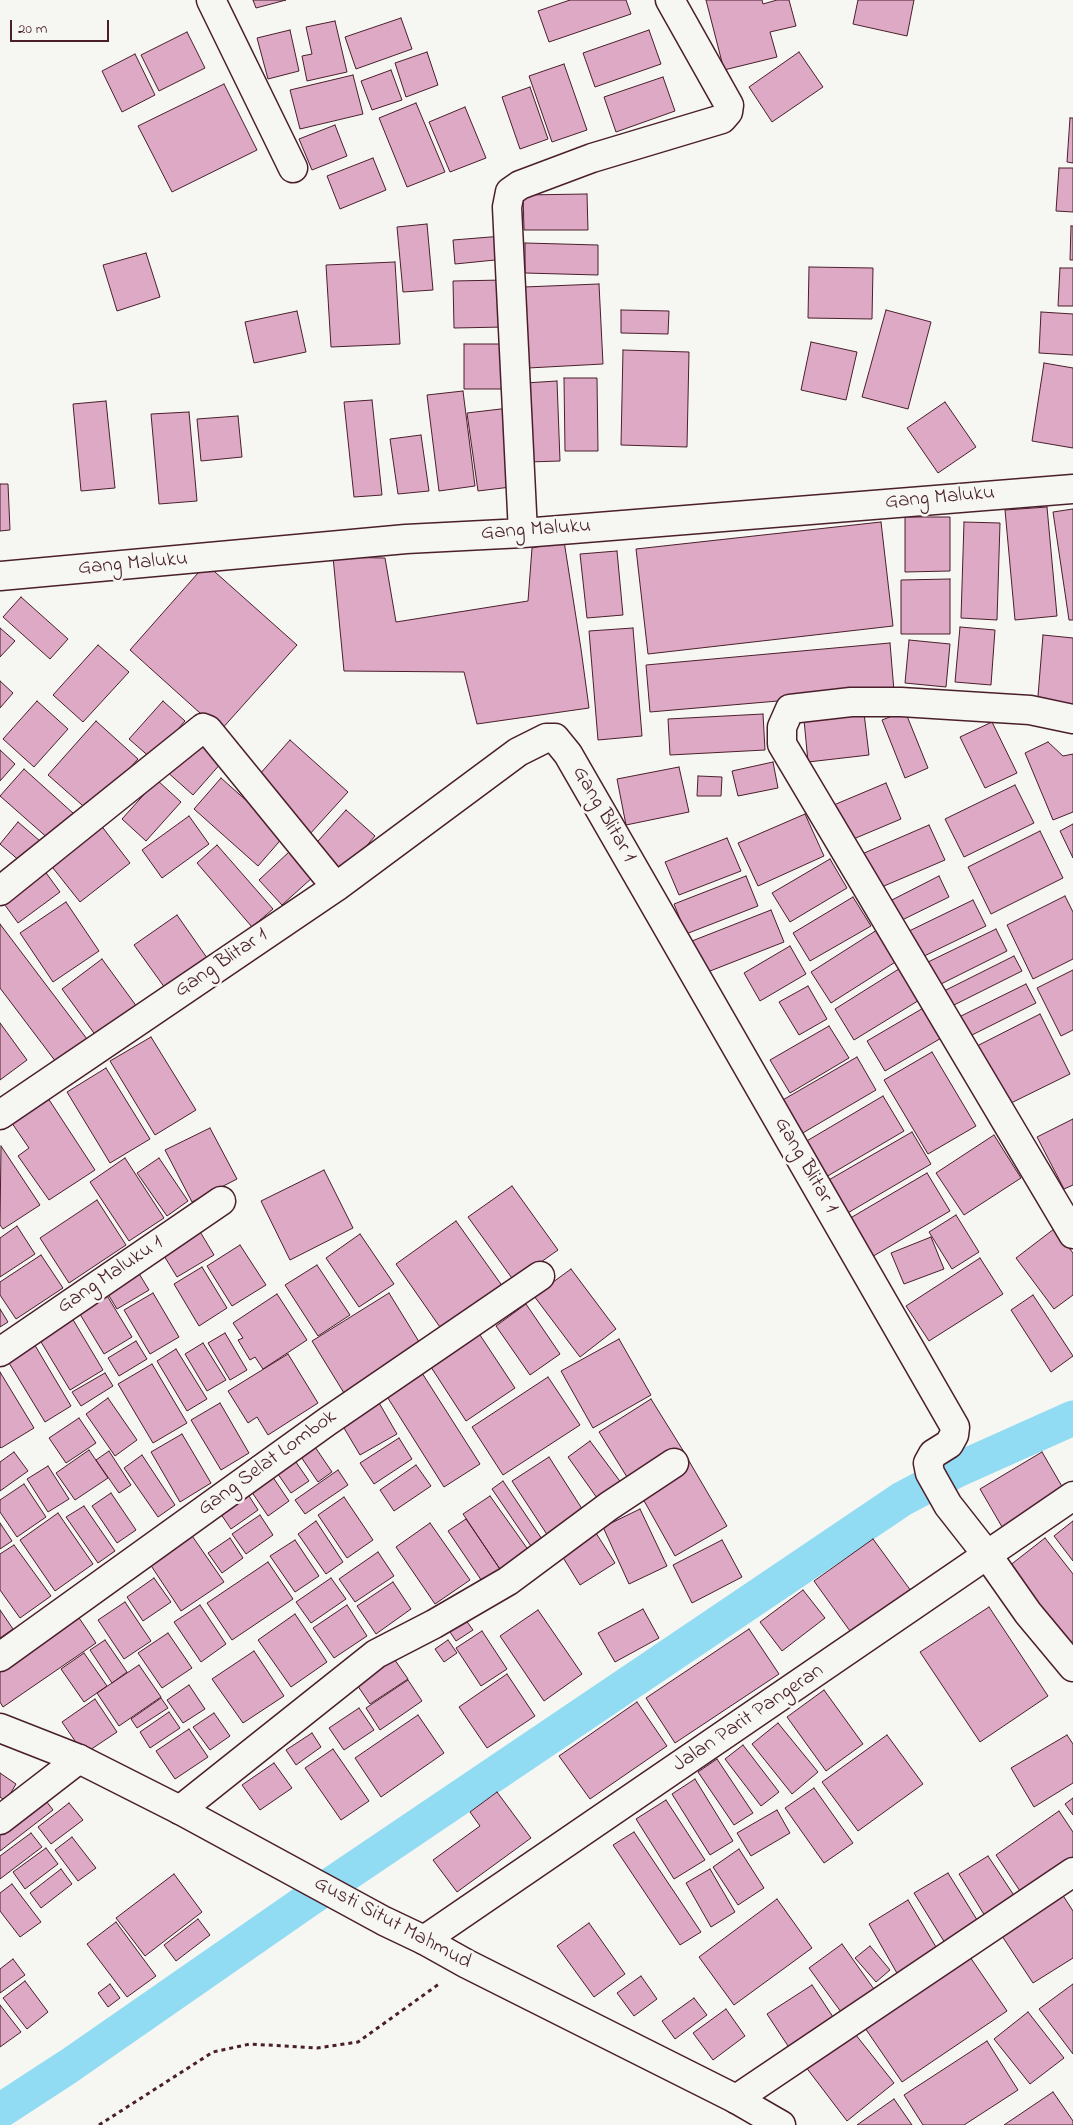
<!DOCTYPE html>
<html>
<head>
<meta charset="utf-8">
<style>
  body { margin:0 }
  #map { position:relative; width:1073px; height:2125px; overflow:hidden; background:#f6f6f2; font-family:"Indie Flower",sans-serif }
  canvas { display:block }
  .scale { position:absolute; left:10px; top:20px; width:99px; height:22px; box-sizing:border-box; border:2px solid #4a1f2b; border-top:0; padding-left:6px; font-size:15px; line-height:18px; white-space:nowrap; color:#4a1f2b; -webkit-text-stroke:4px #f6f6f2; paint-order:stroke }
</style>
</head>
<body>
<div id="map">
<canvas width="1073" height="2125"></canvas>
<div class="scale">20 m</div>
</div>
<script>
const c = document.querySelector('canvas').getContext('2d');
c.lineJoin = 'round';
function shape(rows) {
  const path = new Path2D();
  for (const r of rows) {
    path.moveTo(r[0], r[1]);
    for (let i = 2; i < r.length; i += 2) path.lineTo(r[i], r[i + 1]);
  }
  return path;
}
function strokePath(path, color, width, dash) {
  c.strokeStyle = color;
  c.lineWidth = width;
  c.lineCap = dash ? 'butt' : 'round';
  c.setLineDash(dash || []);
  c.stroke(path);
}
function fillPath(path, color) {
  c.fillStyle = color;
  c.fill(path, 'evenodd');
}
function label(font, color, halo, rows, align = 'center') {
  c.font = font + ' "Indie Flower",sans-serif';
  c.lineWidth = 5;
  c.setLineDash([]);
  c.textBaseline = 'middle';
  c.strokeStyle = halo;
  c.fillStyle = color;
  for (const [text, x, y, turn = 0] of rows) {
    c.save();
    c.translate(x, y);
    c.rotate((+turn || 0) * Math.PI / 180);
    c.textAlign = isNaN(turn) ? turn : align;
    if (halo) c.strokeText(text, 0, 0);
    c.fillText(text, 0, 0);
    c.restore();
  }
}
strokePath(shape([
  [0,2111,69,2066,308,1900,902,1499,957,1470,1073,1418]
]), '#92dcf3', 35);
const building = shape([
  [253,0,286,0,256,8,253,0],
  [570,0,626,0,631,14,549,42,538,11,570,0],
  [706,0,762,0,763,4,777,0,789,0,796,26,770,32,777,57,724,70,706,0],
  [858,0,914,0,907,36,853,24,858,0],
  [401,18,412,49,356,69,345,37,401,18],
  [335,21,347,72,307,81,302,56,312,54,306,27,335,21],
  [290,30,299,71,268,79,257,38,290,30],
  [649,30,661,64,595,87,583,53,649,30],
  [187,32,205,68,159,91,141,55,187,32],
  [427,52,438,85,406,97,395,63,427,52],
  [799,52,823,87,772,122,749,87,799,52],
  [135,54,155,95,122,112,102,71,135,54],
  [564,64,587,130,552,142,529,76,564,64],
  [391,70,402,100,372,110,361,81,391,70],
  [353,75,363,114,300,129,290,90,353,75],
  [663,77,675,111,616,132,604,97,663,77],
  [224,84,257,150,172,192,138,126,224,84],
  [530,87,548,139,520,149,502,97,530,87],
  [416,103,445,172,407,187,379,118,416,103],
  [465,107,486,158,450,172,429,122,465,107],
  [1070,118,1073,118,1073,163,1067,162,1070,118],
  [335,125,347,156,312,170,299,139,335,125],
  [373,158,386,190,340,209,327,176,373,158],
  [1059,168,1073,168,1073,212,1056,211,1059,168],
  [587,194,588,230,524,230,523,195,587,194],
  [427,224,433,290,403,292,397,227,427,224],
  [1071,226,1073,226,1073,260,1070,260,1071,226],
  [503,236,505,259,455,264,453,240,503,236],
  [525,243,598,245,598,275,525,273,525,243],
  [146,253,160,297,117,311,103,265,146,253],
  [395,262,400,344,331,347,326,265,395,262],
  [809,267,873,268,872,319,808,318,809,267],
  [1060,268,1073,268,1073,306,1058,306,1060,268],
  [504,280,505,327,454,328,453,281,504,280],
  [599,284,603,364,528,368,524,287,599,284],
  [621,310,669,311,668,334,621,333,621,310],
  [886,310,931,322,908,409,862,397,886,310],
  [297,311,306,352,254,363,245,322,297,311],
  [1041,312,1073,314,1073,355,1039,353,1041,312],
  [811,342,857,352,846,400,801,390,811,342],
  [464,344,508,344,508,389,464,389,464,344],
  [623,350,689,352,687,447,621,445,623,350],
  [1044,363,1073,368,1073,448,1032,441,1044,363],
  [564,378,597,378,598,451,565,451,564,378],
  [557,381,560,461,528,462,525,383,557,381],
  [463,391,475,486,439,491,427,395,463,391],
  [372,400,382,495,354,497,344,402,372,400],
  [106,401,115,488,81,491,73,404,106,401],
  [945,402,976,447,938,473,907,428,945,402],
  [509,408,519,486,478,491,467,413,509,408],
  [189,412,197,501,159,504,151,414,189,412],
  [238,416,242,457,201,461,197,419,238,416],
  [421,435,429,491,398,494,390,439,421,435],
  [0,484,8,484,10,530,0,531,0,484],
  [1047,507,1057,616,1015,620,1005,510,1047,507],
  [1073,509,1073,620,1069,620,1053,512,1073,509],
  [905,517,950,517,950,571,905,572,905,517],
  [881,522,893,626,648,654,636,549,881,522],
  [964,522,1000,523,997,620,961,618,964,522],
  [564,541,581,649,589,708,477,724,464,672,344,671,333,557,385,558,396,622,528,601,532,548,564,541],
  [617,551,623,615,587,618,580,554,617,551],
  [206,564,297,645,220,731,130,650,206,564],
  [950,579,950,634,901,634,901,580,950,579],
  [21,597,68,639,50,659,3,617,21,597],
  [960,627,995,630,991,685,955,682,960,627],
  [0,628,15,641,0,657,0,628],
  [633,628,642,736,598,740,589,631,633,628],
  [1043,635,1073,638,1073,712,1037,708,1043,635],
  [909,640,950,644,946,687,905,683,909,640],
  [890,643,894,691,650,712,646,665,890,643],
  [98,645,129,672,83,722,53,695,98,645],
  [0,681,13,693,0,708,0,681],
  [37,701,68,729,34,767,3,739,37,701],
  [163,701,185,721,152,759,129,739,163,701],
  [905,711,928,768,905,778,882,720,905,711],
  [864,713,869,755,808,762,804,720,864,713],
  [763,714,765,750,670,755,668,719,763,714],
  [96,721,138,759,90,812,48,775,96,721],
  [992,722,1017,773,985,788,960,737,992,722],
  [194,737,222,762,193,795,165,770,194,737],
  [290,740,348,792,309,835,251,784,290,740],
  [1048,742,1063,756,1073,754,1073,812,1053,820,1025,753,1048,742],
  [0,750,15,764,0,781,0,750],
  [773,762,778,788,738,796,732,771,773,762],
  [679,767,689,812,626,825,617,779,679,767],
  [24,769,74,814,50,840,0,796,24,769],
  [698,776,722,777,721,796,697,796,698,776],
  [221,778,285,835,258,866,194,809,221,778],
  [157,780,181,802,146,841,122,819,157,780],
  [886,783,901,819,844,843,829,807,886,783],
  [1015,785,1034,823,964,857,945,819,1015,785],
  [346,810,375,836,340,877,310,850,346,810],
  [805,814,824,856,758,886,738,843,805,814],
  [189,816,209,844,162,878,142,850,189,816],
  [18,822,40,841,21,862,0,844,18,822],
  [100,824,130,863,80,902,49,863,100,824],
  [1073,824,1073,858,1060,831,1073,824],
  [929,825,945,860,877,889,862,854,929,825],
  [1040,831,1063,878,991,914,968,867,1040,831],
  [727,838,741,871,679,895,665,862,727,838],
  [217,845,273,909,252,927,197,863,217,845],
  [289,852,313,877,282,905,259,880,289,852],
  [830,859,847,888,790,922,772,893,830,859],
  [44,870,60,892,18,923,2,901,44,870],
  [746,876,758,906,686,934,674,904,746,876],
  [939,876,949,897,898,922,888,902,939,876],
  [1065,896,1073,912,1073,959,1033,979,1007,925,1065,896],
  [853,897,871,926,810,961,793,933,853,897],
  [973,900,986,926,918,959,905,933,973,900],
  [66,902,99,951,53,982,20,933,66,902],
  [771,910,784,942,705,973,692,941,771,910],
  [177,915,212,965,170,995,134,945,177,915],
  [0,924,87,1039,56,1062,0,988,0,924],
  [996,929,1007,951,937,986,926,963,996,929],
  [877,930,897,961,831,1003,811,972,877,930],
  [790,946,806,974,760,1001,744,973,790,946],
  [1014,956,1022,971,948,1008,940,993,1014,956],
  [102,959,140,1011,99,1040,62,989,102,959],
  [902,967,921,999,854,1040,835,1009,902,967],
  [1073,970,1073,1030,1061,1036,1037,988,1073,970],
  [1026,984,1036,1003,968,1037,959,1017,1026,984],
  [808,986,827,1019,799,1035,779,1002,808,986],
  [925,1007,943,1037,885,1071,867,1041,925,1007],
  [1040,1014,1070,1074,1007,1105,977,1046,1040,1014],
  [0,1023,27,1060,0,1080,0,1023],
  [829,1026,849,1058,790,1093,770,1060,829,1026],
  [151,1037,196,1110,155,1135,110,1061,151,1037],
  [932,1052,976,1126,928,1154,884,1080,932,1052],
  [857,1057,876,1090,801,1134,781,1101,857,1057],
  [106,1068,150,1139,110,1163,67,1092,106,1068],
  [44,1092,95,1170,49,1200,18,1156,29,1148,7,1116,44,1092],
  [883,1096,904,1131,826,1177,805,1142,883,1096],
  [1073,1119,1073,1185,1064,1189,1037,1137,1073,1119],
  [210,1128,237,1179,192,1202,165,1150,210,1128],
  [912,1132,931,1164,846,1214,827,1181,912,1132],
  [994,1135,1021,1178,964,1215,936,1173,994,1135],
  [1,1146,40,1205,3,1229,0,1225,1,1146],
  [125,1158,164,1218,129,1241,90,1182,125,1158],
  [159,1158,188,1201,167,1216,137,1173,159,1158],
  [324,1170,353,1228,290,1260,261,1201,324,1170],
  [927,1173,950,1211,870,1258,847,1220,927,1173],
  [512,1186,558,1250,514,1281,468,1217,512,1186],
  [97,1200,126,1245,69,1283,40,1238,97,1200],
  [956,1215,979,1252,952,1269,929,1232,956,1215],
  [456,1221,503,1287,442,1330,396,1264,456,1221],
  [196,1225,214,1255,177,1277,158,1246,196,1225],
  [17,1226,35,1254,0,1277,0,1238,17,1226],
  [1054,1229,1073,1253,1073,1295,1054,1309,1016,1258,1054,1229],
  [360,1234,394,1284,359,1307,326,1258,360,1234],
  [931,1237,944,1269,904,1284,891,1253,931,1237],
  [240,1245,266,1285,232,1306,207,1266,240,1245],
  [41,1255,63,1288,16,1319,0,1295,0,1282,41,1255],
  [980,1258,1003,1294,929,1341,906,1306,980,1258],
  [317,1265,350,1315,318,1336,285,1285,317,1265],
  [202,1267,227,1308,199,1326,174,1284,202,1267],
  [571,1269,616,1329,580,1357,534,1296,571,1269],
  [138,1272,149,1290,117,1309,106,1291,138,1272],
  [103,1289,132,1337,104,1354,75,1306,103,1289],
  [153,1293,179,1337,150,1354,124,1310,153,1293],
  [389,1293,421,1345,344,1393,312,1341,389,1293],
  [277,1294,307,1340,263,1369,255,1357,250,1360,238,1340,243,1338,233,1323,277,1294],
  [1033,1295,1073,1356,1051,1372,1011,1310,1033,1295],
  [526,1304,560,1354,530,1375,496,1326,526,1304],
  [0,1309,8,1322,0,1327,0,1309],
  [69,1313,103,1370,70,1390,35,1332,69,1313],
  [478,1332,515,1388,466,1421,429,1364,478,1332],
  [225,1333,247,1370,230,1380,208,1343,225,1333],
  [30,1337,71,1406,45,1422,3,1353,30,1337],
  [619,1339,651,1395,593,1428,561,1371,619,1339],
  [136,1341,147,1359,119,1376,108,1358,136,1341],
  [203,1343,226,1380,207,1391,185,1354,203,1343],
  [176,1349,207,1399,187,1411,157,1361,176,1349],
  [288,1354,318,1403,268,1435,257,1417,248,1423,228,1391,288,1354],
  [152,1364,187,1423,153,1443,118,1384,152,1364],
  [0,1372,34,1428,1,1448,0,1447,0,1372],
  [105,1373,113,1386,81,1406,72,1392,105,1373],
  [422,1373,480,1464,444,1487,386,1395,422,1373],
  [548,1377,580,1425,503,1475,472,1427,548,1377],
  [108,1398,137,1440,115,1456,86,1414,108,1398],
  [651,1399,684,1452,632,1485,599,1432,651,1399],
  [378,1401,397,1434,360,1455,341,1423,378,1401],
  [220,1403,249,1453,221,1470,191,1420,220,1403],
  [79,1418,96,1443,66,1463,49,1438,79,1418],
  [182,1434,211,1483,180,1502,151,1452,182,1434],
  [309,1438,332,1472,318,1482,295,1448,309,1438],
  [399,1438,412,1459,374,1484,360,1463,399,1438],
  [590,1441,625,1488,602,1505,568,1457,590,1441],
  [89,1450,108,1478,75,1500,56,1473,89,1450],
  [109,1451,131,1485,119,1493,96,1460,109,1451],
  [14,1452,28,1471,0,1491,0,1462,14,1452],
  [289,1452,309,1481,291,1493,271,1464,289,1452],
  [1042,1452,1067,1495,1005,1532,980,1489,1042,1452],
  [142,1455,175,1505,158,1517,124,1468,142,1455],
  [549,1457,586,1515,550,1539,512,1481,549,1457],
  [689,1461,727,1526,675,1556,638,1490,689,1461],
  [416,1465,431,1486,394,1511,380,1490,416,1465],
  [48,1466,69,1499,48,1512,27,1479,48,1466],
  [266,1467,289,1501,268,1516,245,1482,266,1467],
  [338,1470,348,1485,305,1514,295,1500,338,1470],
  [503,1481,546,1545,535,1552,492,1489,503,1481],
  [24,1484,46,1517,17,1537,0,1512,0,1500,24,1484],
  [242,1485,258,1510,231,1529,214,1504,242,1485],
  [111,1493,136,1530,117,1543,92,1506,111,1493],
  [490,1496,534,1558,506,1578,463,1514,490,1496],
  [344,1497,373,1540,347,1558,318,1515,344,1497],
  [84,1506,115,1551,98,1563,66,1517,84,1506],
  [640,1509,667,1566,629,1584,603,1527,640,1509],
  [58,1513,93,1564,55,1591,20,1540,58,1513],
  [260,1515,273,1535,246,1554,232,1534,260,1515],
  [466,1519,506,1578,488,1590,448,1531,466,1519],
  [316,1521,343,1562,326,1574,298,1534,316,1521],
  [1073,1521,1073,1561,1054,1536,1073,1521],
  [0,1523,12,1541,0,1549,0,1523],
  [430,1523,470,1580,435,1604,396,1547,430,1523],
  [188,1530,224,1582,181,1611,146,1558,188,1530],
  [594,1530,615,1563,580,1585,559,1551,594,1530],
  [230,1538,243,1558,222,1573,208,1553,230,1538],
  [1045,1538,1073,1574,1073,1659,1004,1570,1045,1538],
  [873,1539,914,1595,855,1638,814,1581,873,1539],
  [295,1540,319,1576,295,1592,270,1556,295,1540],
  [722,1540,742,1577,692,1603,673,1565,722,1540],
  [14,1545,51,1596,20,1618,0,1590,0,1554,14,1545],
  [378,1552,394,1576,355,1602,339,1579,378,1552],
  [268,1562,293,1599,232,1640,207,1603,268,1562],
  [154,1578,171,1602,143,1621,127,1597,154,1578],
  [331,1578,346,1599,311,1623,296,1602,331,1578],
  [393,1582,411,1609,376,1634,357,1606,393,1582],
  [803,1590,825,1618,782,1651,760,1622,803,1590],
  [125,1602,151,1641,124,1659,98,1620,125,1602],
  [200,1605,226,1644,201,1662,174,1622,200,1605],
  [347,1605,367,1636,334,1658,313,1628,347,1605],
  [989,1607,1048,1696,980,1742,920,1652,989,1607],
  [73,1609,96,1643,3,1707,0,1702,0,1660,73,1609],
  [643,1609,659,1638,615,1662,598,1633,643,1609],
  [0,1610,13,1629,0,1638,0,1610],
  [538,1610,582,1674,544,1701,500,1636,538,1610],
  [460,1612,473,1630,456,1641,444,1623,460,1612],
  [295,1614,327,1662,291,1687,258,1640,295,1614],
  [749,1629,779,1674,675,1743,646,1698,749,1629],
  [482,1631,507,1669,481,1686,456,1648,482,1631],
  [168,1633,192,1668,162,1688,138,1653,168,1633],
  [105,1640,127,1672,112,1683,90,1650,105,1640],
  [448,1640,457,1653,444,1662,435,1649,448,1640],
  [388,1650,408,1679,370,1704,351,1676,388,1650],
  [254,1651,284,1696,243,1723,212,1679,254,1651],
  [84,1653,107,1686,84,1702,61,1669,84,1653],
  [139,1665,161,1697,119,1726,97,1693,139,1665],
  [507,1674,535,1716,487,1748,459,1707,507,1674],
  [408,1680,422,1701,380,1730,366,1708,408,1680],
  [189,1685,205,1709,183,1723,167,1700,189,1685],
  [824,1690,863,1744,826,1771,787,1717,824,1690],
  [161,1698,168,1708,137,1728,131,1719,161,1698],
  [95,1699,117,1732,84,1754,62,1722,95,1699],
  [637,1702,667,1746,590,1799,559,1756,637,1702],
  [359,1708,374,1730,344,1750,329,1728,359,1708],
  [169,1712,180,1728,150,1748,140,1732,169,1712],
  [214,1713,230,1736,210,1750,193,1727,214,1713],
  [418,1715,444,1753,381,1797,355,1758,418,1715],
  [778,1723,818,1772,792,1794,752,1744,778,1723],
  [189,1729,208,1757,175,1779,156,1751,189,1729],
  [312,1733,321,1747,296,1765,286,1750,312,1733],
  [887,1735,923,1784,858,1831,822,1782,887,1735],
  [1067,1735,1073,1744,1073,1783,1034,1807,1011,1768,1067,1735],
  [743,1745,779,1792,761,1806,725,1759,743,1745],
  [333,1749,369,1801,341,1820,305,1768,333,1749],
  [717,1759,753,1813,734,1825,698,1772,717,1759],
  [274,1763,292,1788,260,1810,242,1785,274,1763],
  [0,1773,16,1784,6,1801,0,1797,0,1773],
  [695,1779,733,1841,710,1855,672,1794,695,1779],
  [814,1788,853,1843,824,1863,785,1808,814,1788],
  [497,1792,531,1838,457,1892,433,1860,480,1826,470,1812,497,1792],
  [40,1793,53,1810,0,1851,0,1824,40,1793],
  [1073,1798,1073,1815,1065,1804,1073,1798],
  [666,1800,705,1860,674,1879,636,1819,666,1800],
  [69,1803,83,1820,51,1844,38,1827,69,1803],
  [777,1810,790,1833,751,1856,737,1833,777,1810],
  [1059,1811,1073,1832,1073,1859,1022,1894,996,1855,1059,1811],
  [634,1832,701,1932,680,1945,613,1845,634,1832],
  [31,1833,42,1847,0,1879,0,1856,31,1833],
  [72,1837,96,1868,78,1881,55,1850,72,1837],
  [46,1848,58,1864,25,1889,13,1872,46,1848],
  [739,1849,764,1888,738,1905,713,1867,739,1849],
  [988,1856,1015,1897,985,1916,959,1874,988,1856],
  [61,1869,72,1884,41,1908,30,1893,61,1869],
  [710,1869,735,1912,711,1927,686,1883,710,1869],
  [948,1873,979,1923,945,1943,914,1893,948,1873],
  [174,1874,202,1912,145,1956,116,1918,174,1874],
  [12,1884,41,1922,20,1937,0,1911,0,1893,12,1884],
  [1062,1894,1073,1911,1073,1958,1033,1983,1000,1933,1062,1894],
  [777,1899,812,1948,734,2005,699,1957,777,1899],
  [908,1900,939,1952,898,1975,869,1924,908,1900],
  [198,1919,210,1935,176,1961,164,1945,198,1919],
  [116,1922,156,1976,127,1997,87,1944,116,1922],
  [589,1923,625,1974,594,1997,557,1946,589,1923],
  [842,1944,876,1992,844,2016,809,1968,842,1944],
  [870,1946,890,1970,876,1982,855,1958,870,1946],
  [970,1957,1007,2011,902,2082,865,2028,970,1957],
  [13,1959,25,1975,0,1993,0,1969,13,1959],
  [641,1976,657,1999,634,2016,617,1993,641,1976],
  [25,1981,48,2012,27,2029,3,1998,25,1981],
  [110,1984,120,1998,108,2007,98,1993,110,1984],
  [1073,1984,1073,2054,1039,2009,1073,1984],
  [812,1985,835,2020,790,2049,767,2014,812,1985],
  [694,1998,707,2015,675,2039,662,2021,694,1998],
  [0,2005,21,2032,0,2047,0,2005],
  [726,2009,745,2036,713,2060,693,2033,726,2009],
  [1028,2012,1064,2058,1030,2084,994,2039,1028,2012],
  [848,2025,894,2083,847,2121,802,2062,848,2025],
  [987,2041,1018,2090,964,2125,923,2125,904,2095,987,2041],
  [1053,2092,1073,2121,1073,2125,1004,2125,1053,2092],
  [894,2099,912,2125,857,2125,894,2099]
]);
fillPath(building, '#dda9c4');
strokePath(building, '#4a1f2b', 1);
const street = shape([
  [211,0,293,168],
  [523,533,507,207,510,192,520,185,592,158,722,119,728,112,729,105,670,0],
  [0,576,406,539,523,533,1073,489],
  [1073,719,1030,710,901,702,851,702,790,709,782,727,782,744,1073,1234],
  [0,891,203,728,208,730,336,887],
  [0,1115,336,887,518,752,546,738,555,738,568,754,955,1427,954,1435,949,1444,933,1454,928,1463,930,1473,948,1505,988,1556,1028,1613,1073,1667],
  [0,1352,221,1201],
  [0,1657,328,1421,540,1276],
  [180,1810,376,1654,434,1624,508,1581,609,1506,674,1463],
  [0,1820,79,1759],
  [424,1940,1073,1496],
  [736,2099,1073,1872]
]);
const highway = shape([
  [0,1728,79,1759,180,1810,384,1921,424,1940,467,1964,736,2099,781,2125]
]);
strokePath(street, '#4a1f2b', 31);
strokePath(highway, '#4a1f2b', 31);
strokePath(shape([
  [99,2125,213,2052,250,2044,317,2048,358,2042,439,1984]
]), '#4a1f2b', 3, [4, 4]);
strokePath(street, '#f6f6f2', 28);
strokePath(highway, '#f6f6f2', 28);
label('21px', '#4a1f2b', '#f6f6f2', [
  ["Gang Maluku",940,499,-5],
  ["Gang Maluku",536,531,-4],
  ["Gang Maluku",133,565,-5],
  ["Gang Blitar 1",603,815,60],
  ["Gang Blitar 1",222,964,-34],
  ["Gang Blitar 1",805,1166,60],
  ["Gang Maluku 1",111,1276,-34],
  ["Gang Selat Lombok",268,1464,-36],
  ["Jalan Parit Pangeran",749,1719,-34],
  ["Gusti Situt Mahmud",392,1924,28]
]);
</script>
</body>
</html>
